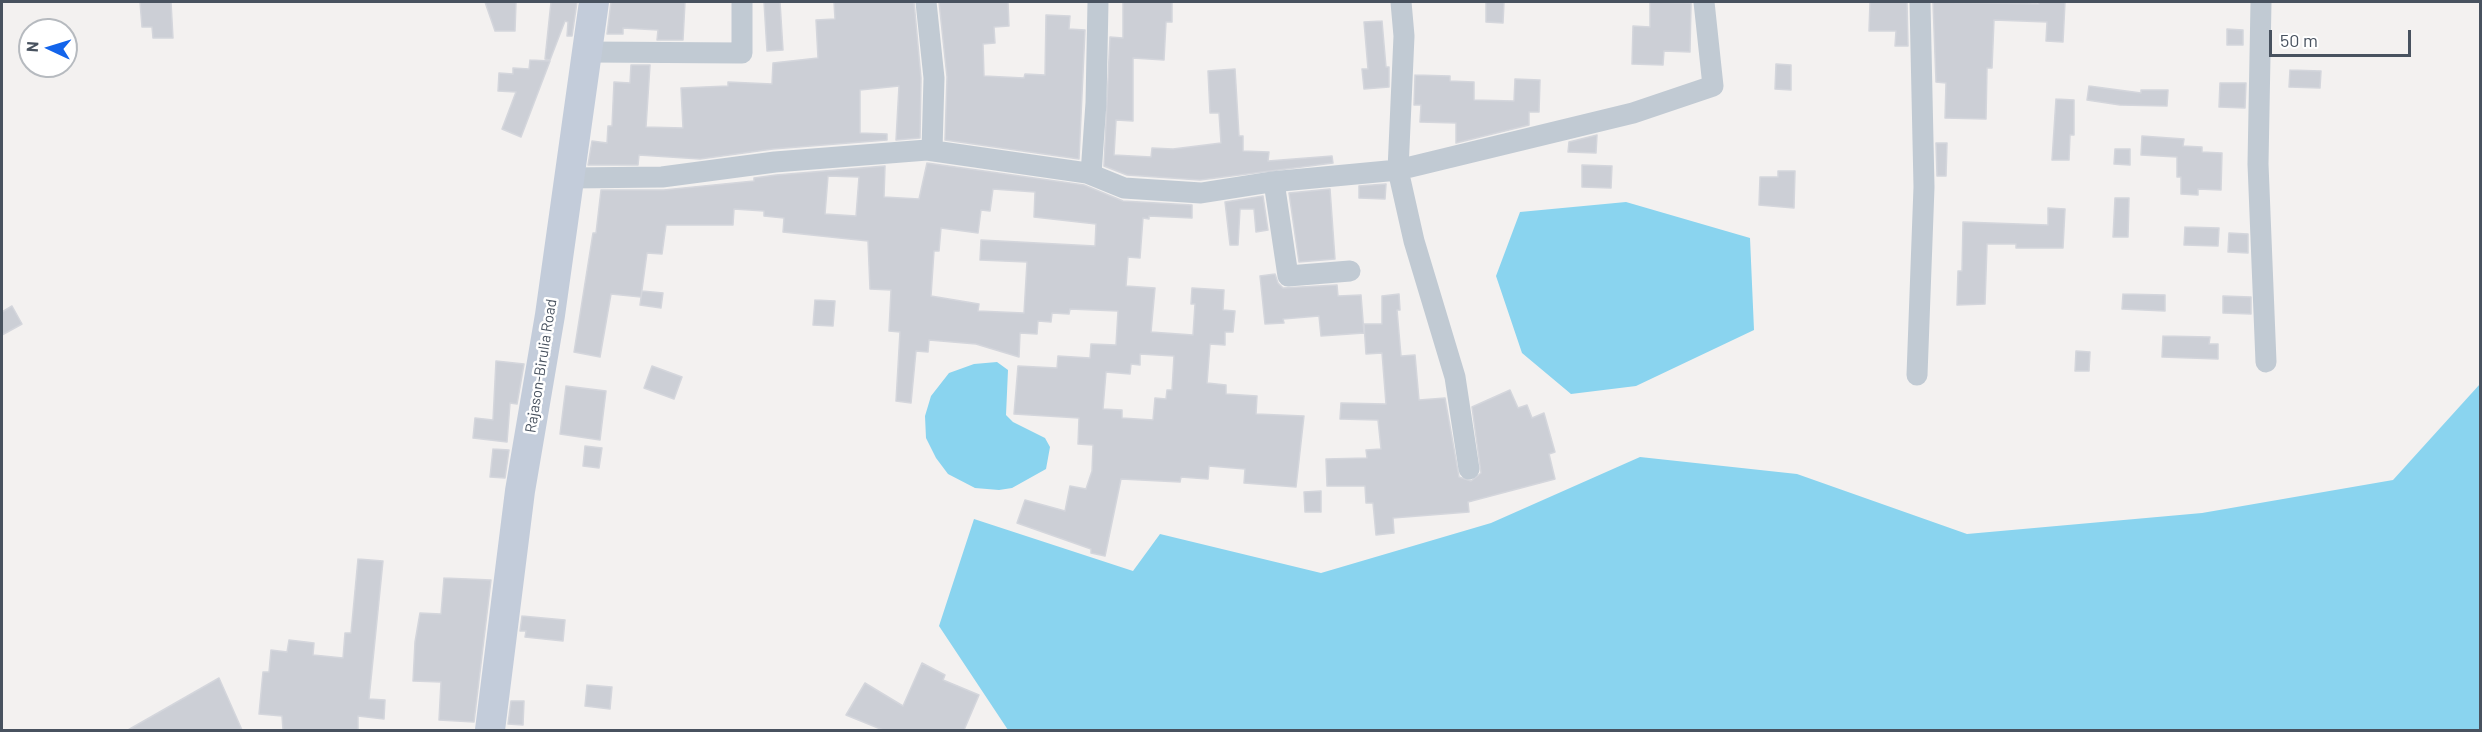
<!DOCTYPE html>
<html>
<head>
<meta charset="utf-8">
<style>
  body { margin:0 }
  #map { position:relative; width:2482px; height:732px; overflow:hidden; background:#f3f1f0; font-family:Barlow,sans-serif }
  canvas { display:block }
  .frame { position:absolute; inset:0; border:3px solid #48525f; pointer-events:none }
  .north { position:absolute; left:18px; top:18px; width:60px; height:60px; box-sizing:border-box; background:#fff; border:2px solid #b6babf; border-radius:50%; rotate:274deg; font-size:16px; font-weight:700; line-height:24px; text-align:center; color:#48525f }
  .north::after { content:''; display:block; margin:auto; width:21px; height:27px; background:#1364eb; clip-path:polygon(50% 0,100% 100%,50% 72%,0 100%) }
  .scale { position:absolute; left:2269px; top:30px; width:142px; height:27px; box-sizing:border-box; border:3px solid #48525f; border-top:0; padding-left:8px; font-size:18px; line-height:21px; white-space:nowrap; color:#48525f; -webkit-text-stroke:4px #fff; paint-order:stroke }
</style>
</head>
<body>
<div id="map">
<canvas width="2482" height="732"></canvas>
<div class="frame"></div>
<div class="north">N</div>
<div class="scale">50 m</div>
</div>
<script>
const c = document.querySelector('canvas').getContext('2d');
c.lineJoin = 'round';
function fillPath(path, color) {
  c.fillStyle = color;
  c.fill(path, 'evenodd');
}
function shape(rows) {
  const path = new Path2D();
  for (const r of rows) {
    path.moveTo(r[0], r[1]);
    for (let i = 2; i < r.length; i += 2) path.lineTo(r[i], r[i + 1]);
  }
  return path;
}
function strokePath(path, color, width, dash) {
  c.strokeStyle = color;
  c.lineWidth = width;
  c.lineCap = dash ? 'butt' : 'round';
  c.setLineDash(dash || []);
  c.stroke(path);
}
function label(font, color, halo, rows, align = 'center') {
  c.font = font + ' Barlow,sans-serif';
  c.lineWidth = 5;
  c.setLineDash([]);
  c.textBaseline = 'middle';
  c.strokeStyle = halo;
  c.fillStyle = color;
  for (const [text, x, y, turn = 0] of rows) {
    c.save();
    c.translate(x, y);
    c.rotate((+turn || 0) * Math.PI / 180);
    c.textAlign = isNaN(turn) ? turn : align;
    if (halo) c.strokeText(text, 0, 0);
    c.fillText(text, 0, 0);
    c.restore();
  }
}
fillPath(shape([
  [1626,202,1750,238,1754,330,1636,386,1571,394,1522,353,1496,276,1520,212],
  [997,362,1008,370,1006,415,1013,422,1045,438,1050,447,1046,469,1012,488,999,490,975,488,948,474,936,458,926,438,925,416,931,396,949,373,974,364],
  [2480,384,2480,730,1008,730,939,626,974,519,1133,571,1160,534,1321,573,1491,523,1640,457,1797,474,1967,534,2202,513,2393,480]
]), '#8ad4ef');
const building = shape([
  [140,2,171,2,173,38,153,38,152,27,142,27,140,2],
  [485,2,516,2,515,31,495,31,485,2],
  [551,2,577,2,572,36,567,36,568,22,565,21,550,60,545,59,551,2],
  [611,2,685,2,683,40,657,40,658,30,623,28,623,34,607,34,611,2],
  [764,2,780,2,783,50,767,51,764,2],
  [834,2,914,2,921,78,920,138,896,140,899,86,860,90,860,133,887,134,887,140,773,149,700,159,639,155,638,165,588,165,592,141,607,143,608,126,612,126,614,82,630,83,631,65,650,65,646,127,683,128,681,88,728,86,728,82,772,84,773,63,818,58,816,20,835,19,834,2],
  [939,2,1008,2,1009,26,994,27,995,43,983,44,984,76,1024,78,1025,74,1045,75,1046,15,1070,16,1069,29,1085,30,1079,159,945,140,947,77,939,2],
  [1123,2,1172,2,1172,22,1166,22,1164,60,1133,58,1133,121,1116,120,1114,155,1151,157,1152,148,1173,149,1221,143,1219,113,1210,113,1208,71,1235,69,1239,136,1243,136,1243,151,1269,152,1268,161,1332,156,1333,163,1200,180,1127,175,1104,166,1110,37,1123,38,1123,2],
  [1486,2,1504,2,1503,23,1486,22,1486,2],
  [1650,2,1691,3,1690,52,1664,51,1663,65,1632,64,1633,26,1650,27,1650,2],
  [1870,2,1907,2,1908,46,1895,46,1896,31,1869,31,1870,2],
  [1933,2,2039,4,2039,2,2065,2,2063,42,2046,41,2047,22,1994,20,1992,68,1987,68,1986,119,1945,118,1946,83,1936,82,1933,2],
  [1382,21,1386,67,1389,67,1389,87,1364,89,1362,69,1368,69,1364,22,1382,21],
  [2227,29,2243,30,2243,45,2227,45,2227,29],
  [530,60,550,61,521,137,502,129,516,92,498,91,499,73,513,74,513,68,529,69,530,60],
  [1776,64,1791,65,1791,90,1775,89,1776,64],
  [2290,70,2321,71,2320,88,2289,87,2290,70],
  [1415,75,1450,76,1450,81,1474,82,1474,100,1514,101,1515,79,1540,80,1539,112,1529,112,1529,125,1456,143,1456,123,1420,122,1421,105,1414,105,1415,75],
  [2220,83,2246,83,2245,108,2219,107,2220,83],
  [2089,86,2141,93,2141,90,2168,90,2167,106,2120,105,2087,100,2089,86],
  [2056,99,2074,100,2074,135,2070,135,2069,160,2052,160,2056,99],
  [1597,135,1596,153,1568,152,1569,142,1597,135],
  [2142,136,2184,139,2183,146,2202,147,2202,152,2222,153,2221,190,2198,189,2198,195,2181,194,2181,177,2177,177,2177,157,2141,155,2142,136],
  [1936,143,1947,143,1946,176,1937,176,1936,143],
  [2115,149,2130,149,2130,165,2114,164,2115,149],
  [927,163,1084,185,1123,201,1192,205,1192,218,1149,216,1149,219,1143,218,1140,258,1128,257,1126,286,1155,288,1151,332,1193,335,1195,304,1191,304,1192,288,1224,290,1223,310,1235,311,1233,332,1225,332,1225,345,1210,344,1207,383,1226,385,1226,394,1257,396,1256,414,1304,416,1296,487,1244,483,1245,469,1209,466,1208,479,1181,477,1180,482,1121,479,1105,556,1091,553,1091,549,1017,523,1025,500,1065,511,1070,486,1086,489,1092,471,1093,445,1078,444,1079,418,1014,414,1018,366,1057,368,1058,356,1090,358,1091,344,1116,345,1118,311,1070,309,1069,314,1052,313,1051,322,1038,321,1037,334,1020,333,1019,357,976,344,929,340,928,352,916,351,911,403,896,401,900,332,889,331,891,290,870,289,868,241,783,232,784,218,764,216,764,211,734,209,733,225,666,225,662,254,647,253,641,297,611,294,600,357,574,352,593,233,596,233,601,190,664,190,754,181,754,178,776,175,885,166,884,197,919,199,927,163],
  [828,176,859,177,856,216,825,214,828,176],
  [993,189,1035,192,1034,217,1096,224,1095,246,981,240,980,260,1027,262,1024,313,978,311,979,304,931,296,934,251,939,251,941,228,978,233,981,210,990,211,993,189],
  [1140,354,1174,356,1172,390,1167,390,1166,399,1155,398,1153,420,1122,418,1122,410,1103,409,1106,372,1130,374,1131,364,1140,365,1140,354],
  [1582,165,1612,166,1611,188,1582,187,1582,165],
  [1778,171,1795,171,1794,208,1759,205,1760,177,1778,177,1778,171],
  [1386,184,1385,199,1359,198,1359,186,1386,184],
  [1330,189,1335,259,1299,262,1289,193,1330,189],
  [1263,196,1268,230,1256,232,1254,209,1240,209,1238,245,1230,245,1225,202,1263,196],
  [2115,198,2129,198,2128,237,2113,237,2115,198],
  [2048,208,2065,209,2063,248,2016,248,2016,244,1987,244,1985,304,1957,305,1958,271,1962,271,1963,222,2048,225,2048,208],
  [2185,227,2219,228,2218,246,2184,245,2185,227],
  [2229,233,2248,234,2248,253,2228,252,2229,233],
  [1275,274,1278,283,1283,288,1337,285,1338,296,1361,295,1364,333,1321,336,1319,316,1283,319,1284,323,1265,324,1260,276,1275,274],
  [642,291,663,293,661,308,640,305,642,291],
  [1399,294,1400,310,1397,310,1401,356,1415,355,1419,400,1445,398,1459,477,1471,481,1481,473,1472,407,1510,390,1518,408,1527,405,1532,418,1544,413,1555,452,1549,454,1555,479,1468,502,1469,512,1393,518,1394,533,1376,535,1373,503,1366,503,1365,486,1327,486,1326,459,1367,458,1366,450,1381,449,1378,420,1340,419,1341,403,1386,404,1382,353,1366,354,1364,324,1382,324,1382,296,1399,294],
  [2123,294,2165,295,2165,311,2122,309,2123,294],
  [2223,296,2251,297,2251,314,2223,313,2223,296],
  [815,300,835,301,833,326,813,325,815,300],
  [12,306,22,324,2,335,2,312,12,306],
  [2163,336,2210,337,2209,344,2218,344,2218,359,2162,357,2163,336],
  [2076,351,2090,352,2089,371,2075,371,2076,351],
  [496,361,524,364,517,404,510,403,507,442,473,438,475,418,493,420,496,361],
  [652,366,682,377,674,399,644,388,652,366],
  [566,386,606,391,600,440,560,434,566,386],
  [585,446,602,448,599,468,583,466,585,446],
  [493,449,509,450,505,478,490,477,493,449],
  [1321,491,1321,512,1305,512,1304,492,1321,491],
  [358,559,383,561,369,699,385,700,384,719,358,716,358,730,283,730,282,716,259,714,263,672,269,672,271,650,287,652,289,640,314,643,313,655,343,658,345,633,351,633,358,559],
  [444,578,491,580,474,722,439,720,441,682,413,681,415,642,420,613,441,614,444,578],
  [522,616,565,620,563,641,525,637,526,631,520,631,522,616],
  [922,663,945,675,943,680,979,695,964,730,883,730,846,715,865,683,903,706,922,663],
  [219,678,242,730,128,730,219,678],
  [587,685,612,687,610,709,585,706,587,685],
  [511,701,524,701,523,725,508,724,511,701]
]);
fillPath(building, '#cccfd6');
strokePath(building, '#d4d6dc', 1.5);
strokePath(shape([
  [926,2,934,78,932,150],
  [2261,2,2258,164,2266,362],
  [589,52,742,53,742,2],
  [1091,174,1096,103,1098,2],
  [570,178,662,177,775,162,927,150,1087,173,1124,188,1201,193,1271,182,1398,170,1404,36,1401,2],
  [1274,182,1288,276,1350,271],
  [1917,375,1924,187,1920,2],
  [1469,469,1455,377,1414,241,1398,170,1633,113,1713,86,1704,2]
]), '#c1cad3', 21);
strokePath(shape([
  [490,730,520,491,550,315,594,2]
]), '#c3ccda', 30);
label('15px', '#48525f', '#fff', [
  ["Rajason-Birulia Road",541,366,-81]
]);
</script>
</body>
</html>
